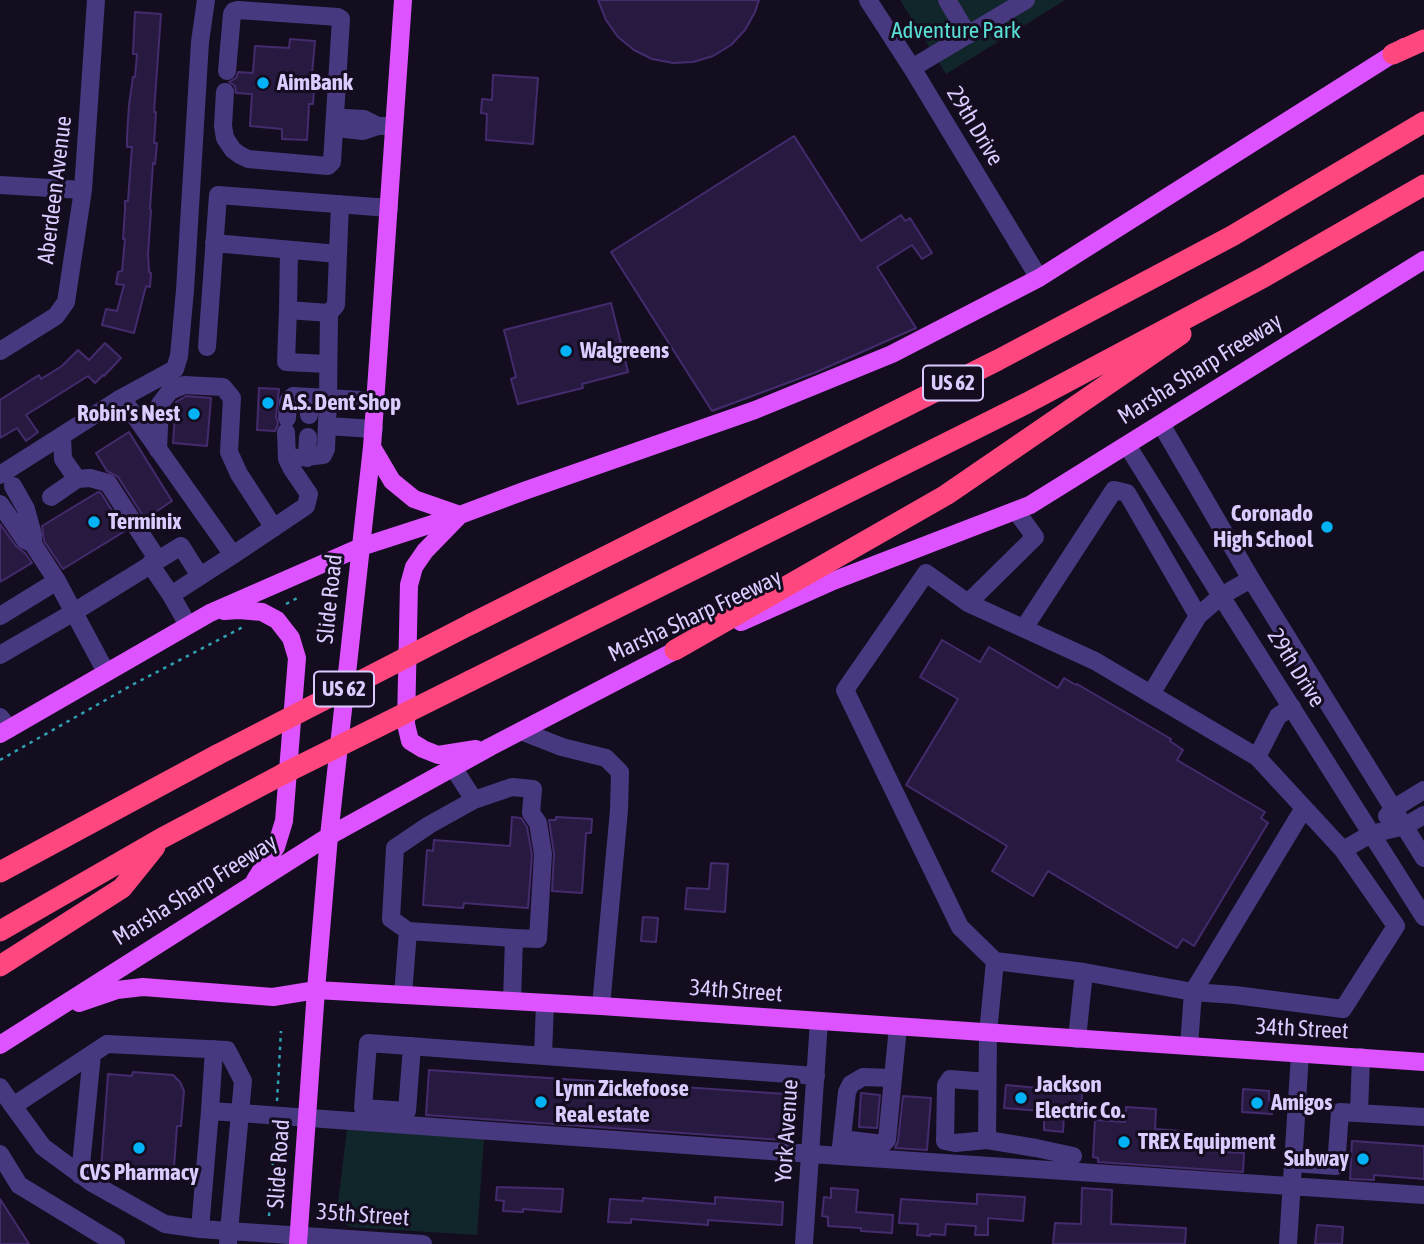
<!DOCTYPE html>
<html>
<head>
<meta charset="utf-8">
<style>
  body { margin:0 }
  canvas { display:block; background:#140d20 }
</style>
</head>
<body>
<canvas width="1424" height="1244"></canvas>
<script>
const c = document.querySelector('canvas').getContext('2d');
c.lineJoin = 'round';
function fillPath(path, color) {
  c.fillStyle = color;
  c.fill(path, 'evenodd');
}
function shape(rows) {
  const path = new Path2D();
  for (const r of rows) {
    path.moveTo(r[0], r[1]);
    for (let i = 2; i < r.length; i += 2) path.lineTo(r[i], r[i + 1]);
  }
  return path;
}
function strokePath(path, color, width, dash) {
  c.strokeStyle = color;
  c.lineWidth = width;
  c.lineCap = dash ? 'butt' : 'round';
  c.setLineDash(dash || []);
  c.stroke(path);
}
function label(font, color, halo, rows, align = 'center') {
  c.font = font + ' "Asap Condensed",sans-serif';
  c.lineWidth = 6;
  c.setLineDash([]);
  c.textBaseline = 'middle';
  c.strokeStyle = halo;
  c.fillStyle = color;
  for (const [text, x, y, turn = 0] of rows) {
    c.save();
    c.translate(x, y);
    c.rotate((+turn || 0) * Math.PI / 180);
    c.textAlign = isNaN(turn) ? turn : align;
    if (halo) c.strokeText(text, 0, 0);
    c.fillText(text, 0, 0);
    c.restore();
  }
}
fillPath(shape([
  [900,0,1065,0,946,74],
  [347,1129,484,1139,477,1235,351,1227,346,1224,342,1221,337,1211]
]), '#10262a');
const building = shape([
  [598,0,759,0,755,12,745,30,731,45,713,56,693,62,673,63,652,59,634,50,618,37,606,20,598,0],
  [135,12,161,14,154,112,156,112,154,143,157,143,155,164,153,163,150,209,151,210,148,254,149,272,151,273,150,287,146,286,134,333,102,325,106,309,117,311,124,285,116,284,118,272,122,271,125,239,123,239,125,210,125,201,128,201,132,147,127,147,127,136,129,105,133,77,135,77,137,54,133,54,135,12],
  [290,39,315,41,312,74,315,75,313,104,309,104,307,140,282,139,282,129,250,126,252,94,236,93,235,86,229,82,236,78,238,72,253,73,255,46,289,48,290,39],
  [493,75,538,78,533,144,486,140,487,114,481,113,482,99,492,100,493,75],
  [794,136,861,241,901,215,905,221,910,218,932,253,922,259,912,245,877,267,916,328,814,373,712,411,611,252,794,136],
  [611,303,628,372,582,384,583,388,518,404,511,379,516,377,504,330,611,303],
  [105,343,121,358,104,376,103,375,95,383,88,376,26,415,38,432,26,441,17,428,0,438,0,400,39,375,41,379,62,366,78,350,89,360,105,343],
  [259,388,279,389,276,417,278,424,275,431,257,430,259,388],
  [186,396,211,398,207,446,173,443,176,402,186,396],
  [129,432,172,501,145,519,118,477,107,471,96,453,129,432],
  [98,492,101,493,125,531,63,569,44,541,42,526,98,492],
  [0,524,16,546,25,553,32,563,0,582,0,524],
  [942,640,980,662,989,647,1058,688,1064,678,1076,685,1077,684,1171,739,1170,741,1183,750,1177,760,1265,812,1261,818,1268,823,1194,946,1183,939,1177,948,1048,871,1033,896,992,871,1007,846,906,785,958,699,920,677,942,640],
  [512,817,521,818,527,827,532,855,528,908,464,903,463,908,423,905,427,850,433,851,434,840,510,846,512,817],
  [556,817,592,819,591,833,586,833,582,893,552,891,554,854,549,820,556,820,556,817],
  [711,863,728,864,725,912,685,909,687,888,709,889,711,863],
  [643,917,658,918,656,942,641,941,643,917],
  [429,1070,786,1094,782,1140,426,1115,429,1070],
  [133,1072,173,1075,180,1082,184,1091,181,1126,177,1126,173,1181,114,1177,110,1180,97,1173,101,1170,108,1074,132,1076,133,1072],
  [1006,1085,1082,1092,1081,1116,1067,1115,1067,1117,1064,1117,1063,1132,1044,1130,1044,1118,1040,1118,1041,1111,1004,1108,1006,1085],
  [1243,1089,1269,1091,1269,1100,1272,1101,1272,1114,1242,1112,1243,1089],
  [861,1093,880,1095,877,1128,859,1127,861,1093],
  [903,1096,931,1098,927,1150,895,1148,898,1141,903,1096],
  [1126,1107,1156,1109,1155,1129,1193,1132,1192,1150,1244,1153,1243,1172,1098,1162,1098,1158,1093,1157,1095,1120,1125,1122,1126,1107],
  [1352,1141,1424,1146,1424,1179,1374,1175,1374,1180,1350,1179,1352,1141],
  [497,1187,563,1189,561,1212,523,1209,523,1212,503,1211,504,1201,496,1200,497,1187],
  [831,1188,858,1190,856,1212,893,1215,892,1233,861,1231,861,1228,828,1226,828,1217,822,1216,824,1197,831,1198,831,1188],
  [1082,1188,1112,1190,1111,1224,1186,1228,1185,1244,1053,1244,1055,1223,1081,1224,1082,1188],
  [977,1194,1025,1197,1023,1221,988,1218,988,1235,975,1235,976,1226,946,1224,945,1235,930,1234,930,1236,917,1235,918,1224,899,1223,901,1199,977,1204,977,1194],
  [715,1197,783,1202,782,1225,708,1220,708,1225,631,1219,631,1223,608,1222,610,1199,643,1201,643,1198,715,1204,715,1197],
  [0,1199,29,1244,0,1244,0,1199],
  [1317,1225,1343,1227,1342,1244,1315,1244,1317,1225]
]);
fillPath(building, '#281941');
strokePath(building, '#442b6d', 2);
strokePath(shape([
  [286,604,301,596],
  [0,760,132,685,243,627],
  [277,1101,281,1031],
  [269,1216,275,1132]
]), '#2ea2b1', 2.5, [3.5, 5]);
strokePath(shape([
  [868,0,912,68,1039,278],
  [947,0,968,35],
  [912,68,1026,0],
  [225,92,223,126,225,138,233,150,240,155,248,159,328,166,332,162,341,19,338,17,238,10,234,11,232,14,227,71],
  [378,126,363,131,345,129,335,123,345,118,364,119,378,126,394,126],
  [0,185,83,190],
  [214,243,338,254,340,204],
  [289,250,288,310,329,313,328,398,376,401],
  [288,310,286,362,328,364],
  [329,313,336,305,338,254],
  [207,347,218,195,389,208],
  [0,351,56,316,66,302,83,190,96,0],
  [122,398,233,555,306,506,309,494,292,469,287,459,323,455,326,449,328,398,293,396,288,401,287,418],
  [309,415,310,397],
  [1161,424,1251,579,1424,858],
  [327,426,374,429],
  [286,432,287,459],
  [62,436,63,459,77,479],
  [1127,445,1221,596,1424,917],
  [158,450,160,404,170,391,184,385,223,387,232,398,229,452,239,474,274,528],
  [307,458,308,437],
  [0,475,118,400,175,369,179,356,185,290,200,42,206,0],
  [13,486,26,509,33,535,33,544],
  [51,497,77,479,90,478,108,483,158,560],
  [0,504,25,540,33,544,57,581,0,616],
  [1016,511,1035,537,968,603,926,573,845,690,960,927,995,961,1084,972],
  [150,564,171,595],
  [57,581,106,672],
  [968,603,1095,661,1257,757,1278,716,1292,707],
  [188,625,171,595,233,555],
  [1024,628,1114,490,1127,493,1198,616,1221,596,1251,579],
  [0,655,74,612,181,546,200,576],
  [1151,694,1198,616],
  [0,717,9,729],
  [521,731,562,747,606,758,620,772,619,810,601,1006],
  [474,800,512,787,533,789,531,813,538,823,543,854,538,939,514,938],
  [1387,816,1393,809,1424,790],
  [1343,850,1371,834,1405,826,1424,815],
  [408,931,391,919,395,848,429,825,474,800,453,767],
  [403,995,408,931,514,938,512,1001],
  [1077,1039,1084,972,1193,992,1304,808],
  [412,1046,407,1111,363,1108,368,1043,816,1076],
  [1189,1046,1193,992,1235,995,1343,1009,1396,926,1343,850,1257,757],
  [543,1056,545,1003],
  [987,1082,950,1079,946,1085,945,1141,955,1143,987,1140,988,1033,995,961],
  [0,1087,13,1106,107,1044,227,1050,243,1081,240,1113,210,1111,200,1229,229,1231,240,1113,840,1156,1424,1195],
  [13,1106,43,1147,92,1183,165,1224,200,1229],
  [210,1111,214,1049],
  [1359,1113,1361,1057],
  [842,1139,883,1144,887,1140,893,1078],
  [987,1140,1036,1148,1073,1156],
  [0,1154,19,1185,116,1244],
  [840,1156,847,1092,851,1084,863,1077,893,1078,898,1027],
  [1293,1163,1336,1166,1340,1112,1424,1117],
  [80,1175,92,1054],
  [228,1244,229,1231,423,1244],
  [804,1244,819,1021],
  [1288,1244,1300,1054]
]), '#47387f', 18);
strokePath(shape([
  [372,447,392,481,414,499,460,515,425,551,414,567,409,585,406,724,410,741,423,749,438,755,476,749],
  [224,611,239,610,262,612,277,620,291,638,297,658,284,821,276,847,255,880],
  [741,622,833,581,1030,505,1424,260],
  [0,734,210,613,361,547,460,515,524,491,755,410,892,354,1039,278,1404,47],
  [79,1003,117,990,143,987,273,997,316,990,601,1006,1424,1062],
  [0,1045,329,836,490,747,686,645],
  [298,1244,316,990,329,836,372,447,403,0]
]), '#dd53ff', 18);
strokePath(shape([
  [1393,54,1424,40],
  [471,624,998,360,1232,236,1424,122],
  [675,650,946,495,1181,334],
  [470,681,1027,403,1264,277,1424,185],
  [0,872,217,755],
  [0,931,162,838,283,774],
  [0,966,122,888,155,847]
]), '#ff477f', 21);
strokePath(shape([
  [217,755,471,624],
  [283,774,470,681]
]), '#ff477f', 21);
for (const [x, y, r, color] of [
  [263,83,7,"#01b2f6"],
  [566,351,7,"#01b2f6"],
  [268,403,7,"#01b2f6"],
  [194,414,7,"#01b2f6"],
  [94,522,7,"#01b2f6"],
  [1327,527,7,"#01b2f6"],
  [1021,1098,7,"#01b2f6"],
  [541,1102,7,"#01b2f6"],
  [1257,1103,7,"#01b2f6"],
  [1124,1142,7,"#01b2f6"],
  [139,1148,7,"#01b2f6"],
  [1363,1159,7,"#01b2f6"]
]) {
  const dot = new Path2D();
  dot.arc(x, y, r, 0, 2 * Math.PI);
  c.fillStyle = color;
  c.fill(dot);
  strokePath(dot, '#140d20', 2.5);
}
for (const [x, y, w] of [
  [953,383,60],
  [344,689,60]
]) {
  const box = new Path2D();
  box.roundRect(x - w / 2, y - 17.5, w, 35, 5);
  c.fillStyle = '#140d20';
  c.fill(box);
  strokePath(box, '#dbccff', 2);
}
label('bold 21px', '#dbccff', null, [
  ["US 62",953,383],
  ["US 62",344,689]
]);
label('23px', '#59ded4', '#140d20', [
  ["Adventure Park",956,31]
]);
label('bold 23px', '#dbccff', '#140d20', [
  ["AimBank",277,83],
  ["Walgreens",580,351],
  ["A.S. Dent Shop",282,403],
  ["Robin's Nest",180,414,"right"],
  ["Coronado",1313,514,"right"],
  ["High School",1313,540,"right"],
  ["Terminix",108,522],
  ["Jackson",1035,1085],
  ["Electric Co.",1035,1111],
  ["Lynn Zickefoose",555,1089],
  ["Real estate",555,1115],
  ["Amigos",1271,1103],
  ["TREX Equipment",1138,1142],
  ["Subway",1349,1159,"right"],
  ["CVS Pharmacy",139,1173,"center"]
], 'left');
label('23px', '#dbccff', '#140d20', [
  ["29th Drive",975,126,59],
  ["Aberdeen Avenue",55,190,-83],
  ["Marsha Sharp Freeway",1200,369,-32],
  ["Slide Road",330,599,-84],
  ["Marsha Sharp Freeway",695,616,-25],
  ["29th Drive",1296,668,58],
  ["Marsha Sharp Freeway",195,890,-32],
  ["34th Street",736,991,4],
  ["34th Street",1302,1029,3],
  ["York Avenue",787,1131,-86],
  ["Slide Road",279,1164,-86],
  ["35th Street",363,1215,4]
]);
</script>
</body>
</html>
